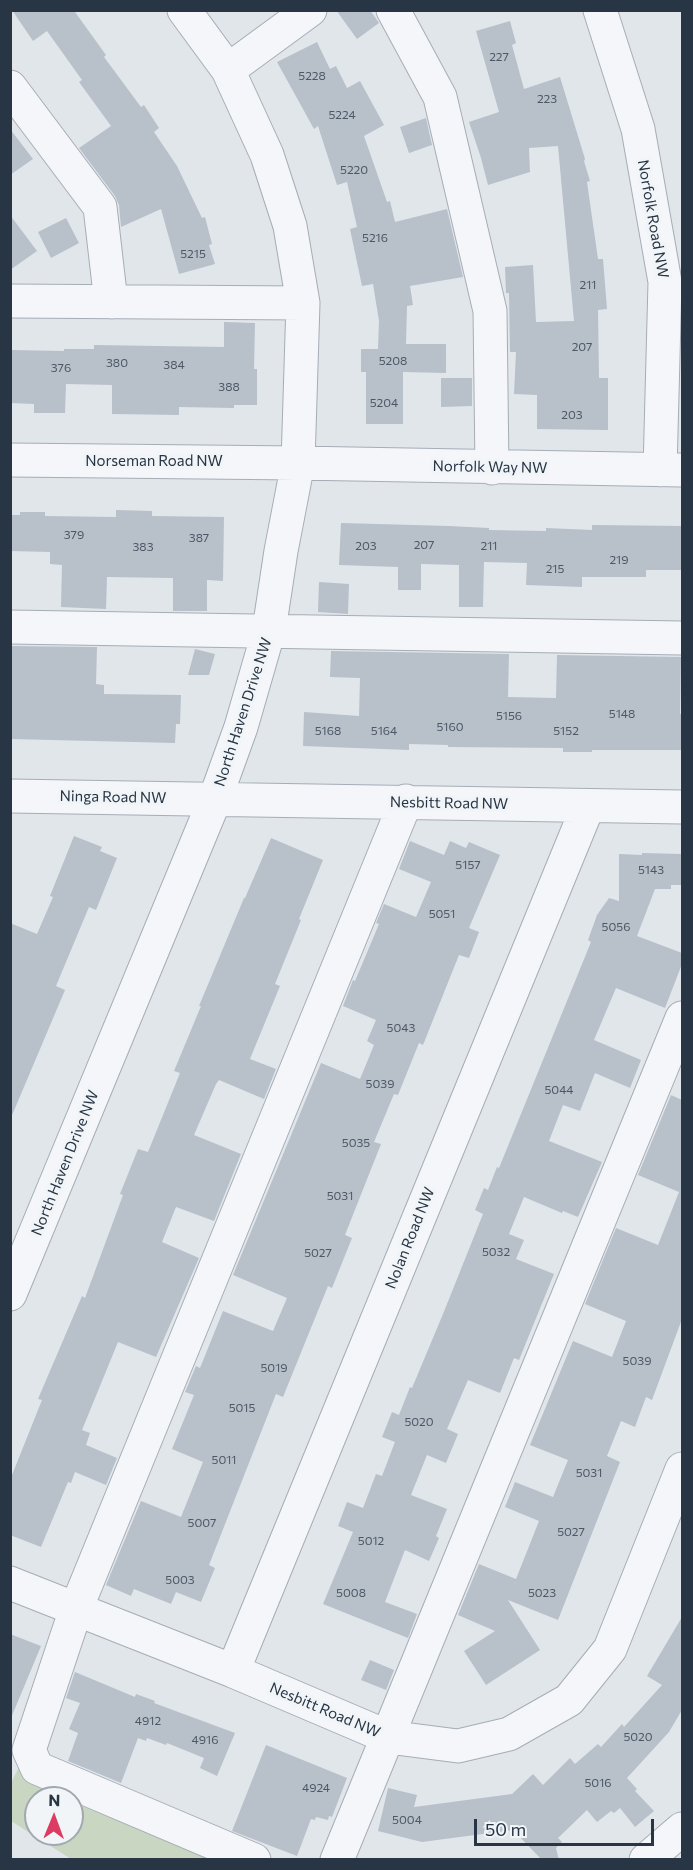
<!DOCTYPE html>
<html>
<head>
<meta charset="utf-8">
<style>
  body { margin:0 }
  #map { position:relative; width:693px; height:1870px; overflow:hidden; background:#e1e6eb; font-family:Commissioner,sans-serif }
  canvas { display:block }
  .frame { position:absolute; inset:0; border:12px solid #283545; pointer-events:none }
  .north { position:absolute; left:24px; top:1786px; width:60px; height:60px; box-sizing:border-box; background:#f1f5f8; border:2px solid #a1a8b0; border-radius:50%; rotate:1deg; font-size:16px; font-weight:700; line-height:24px; text-align:center; color:#283545 }
  .north::after { content:''; display:block; margin:auto; width:21px; height:27px; background:#dc3b63; clip-path:polygon(50% 0,100% 100%,50% 72%,0 100%) }
  .scale { position:absolute; left:474px; top:1819px; width:180px; height:27px; box-sizing:border-box; border:3px solid #283545; border-top:0; padding-left:8px; font-size:18px; line-height:21px; white-space:nowrap; color:#283545; -webkit-text-stroke:4px #f1f5f8; paint-order:stroke }
</style>
</head>
<body>
<div id="map">
<canvas width="693" height="1870"></canvas>
<div class="frame"></div>
<div class="north">N</div>
<div class="scale">50 m</div>
</div>
<script>
const c = document.querySelector('canvas').getContext('2d');
c.lineJoin = 'round';
function fillPath(path, color) {
  c.fillStyle = color;
  c.fill(path, 'evenodd');
}
function shape(rows) {
  const path = new Path2D();
  for (const r of rows) {
    path.moveTo(r[0], r[1]);
    for (let i = 2; i < r.length; i += 2) path.lineTo(r[i], r[i + 1]);
  }
  return path;
}
function strokePath(path, color, width, dash) {
  c.strokeStyle = color;
  c.lineWidth = width;
  c.lineCap = dash ? 'butt' : 'round';
  c.setLineDash(dash || []);
  c.stroke(path);
}
function label(font, color, halo, rows, align = 'center') {
  c.font = font + ' Commissioner,sans-serif';
  c.lineWidth = 6;
  c.setLineDash([]);
  c.textBaseline = 'middle';
  c.strokeStyle = halo;
  c.fillStyle = color;
  for (const [text, x, y, turn = 0] of rows) {
    c.save();
    c.translate(x, y);
    c.rotate((+turn || 0) * Math.PI / 180);
    c.textAlign = isNaN(turn) ? turn : align;
    if (halo) c.strokeText(text, 0, 0);
    c.fillText(text, 0, 0);
    c.restore();
  }
}
fillPath(shape([
  [20,1765,49,1792,63,1798,36,1798,36,1834,72,1834,72,1802,211,1859,71,1859,11,1821,10,1785]
]), '#c9d6c1');
fillPath(shape([
  [12,10,76,10,75,12,106,55,104,57,141,107,144,105,159,128,154,132,177,166,202,218,205,217,212,244,209,245,215,264,179,274,161,209,121,227,119,205,115,196,79,148,111,126,79,82,82,80,47,31,33,41],
  [336,10,370,10,379,23,357,39],
  [510,21,516,43,512,45,524,89,560,77,585,159,584,161,590,181,587,182,598,259,603,259,607,309,598,310,599,378,608,378,608,430,537,429,537,395,514,394,516,352,510,352,509,293,506,293,505,267,533,265,536,322,574,321,558,146,529,148,530,172,488,185,481,158,469,122,499,112,476,31],
  [317,42,330,69,336,66,347,88,360,81,384,125,364,136,387,202,390,201,395,222,447,209,463,277,410,286,413,305,407,306,406,344,446,344,446,373,403,372,403,424,366,424,366,372,361,372,361,349,378,349,379,321,373,284,362,286,350,229,357,227,347,182,337,185,318,126,314,129,277,62],
  [426,118,432,145,409,153,400,127],
  [10,129,33,159,10,175],
  [10,215,37,251,10,270],
  [66,218,79,243,51,258,38,232],
  [224,322,255,323,254,369,257,369,257,405,234,405,234,408,179,407,179,415,112,414,112,385,66,384,65,413,34,413,34,404,10,403,10,350,64,351,64,349,94,349,94,345,224,347],
  [441,378,472,378,472,406,441,407],
  [116,510,152,511,152,516,224,517,223,581,207,580,207,611,173,611,173,578,107,577,106,609,61,607,62,565,50,564,50,552,10,551,10,515,20,515,20,512,45,512,45,516,116,517],
  [341,523,449,526,489,528,489,530,546,531,546,528,592,530,592,525,682,526,682,570,646,570,646,577,582,577,582,587,526,585,527,563,484,562,483,607,459,607,459,565,421,564,421,590,398,590,398,567,339,565],
  [319,582,349,584,348,614,318,612],
  [10,646,97,647,96,684,104,685,104,694,181,695,180,724,176,724,175,743,10,739],
  [195,649,215,654,209,675,188,675],
  [331,651,509,654,508,697,556,698,557,655,681,657,680,714,682,714,682,750,592,750,592,752,563,752,563,748,448,747,448,745,409,744,409,750,303,746,304,712,359,716,360,678,330,677],
  [74,836,102,847,100,851,117,858,96,910,89,907,56,986,65,990,10,1120,10,923,37,934,53,897,50,896],
  [271,838,323,860,299,919,301,920,275,984,280,986,250,1059,276,1069,264,1099,219,1080,216,1084,194,1135,241,1154,214,1221,176,1207,162,1242,199,1258,156,1357,118,1342,82,1430,90,1433,86,1445,117,1458,106,1485,75,1472,71,1483,68,1482,41,1547,10,1535,10,1480,42,1400,38,1399,82,1296,85,1298,123,1195,120,1194,138,1149,148,1152,180,1073,174,1071,201,1006,199,1006,244,898,245,898],
  [410,841,444,855,450,841,466,848,469,842,500,855,469,928,479,932,469,958,459,955,423,1045,419,1043,398,1095,394,1094,374,1142,381,1144,345,1235,352,1238,332,1288,328,1286,283,1397,276,1394,209,1565,215,1568,201,1602,176,1592,171,1604,134,1589,131,1596,106,1585,141,1501,181,1517,203,1462,172,1449,194,1395,185,1392,196,1366,200,1368,223,1311,273,1331,287,1298,233,1275,321,1063,360,1079,374,1045,367,1041,376,1020,343,1006,353,980,355,981,379,924,376,923,384,904,416,917,431,882,399,869],
  [642,853,682,854,682,885,671,885,671,889,655,889,637,936,682,953,682,964,665,1008,616,988,594,1040,641,1060,630,1088,595,1073,580,1111,563,1105,549,1141,602,1162,578,1217,563,1211,562,1213,524,1197,509,1234,524,1240,516,1259,554,1274,519,1360,514,1358,500,1393,468,1380,447,1429,458,1434,446,1463,427,1455,411,1495,447,1509,436,1536,439,1538,429,1561,405,1550,385,1602,417,1614,408,1638,323,1604,353,1532,338,1526,347,1502,363,1508,376,1474,382,1476,395,1442,382,1437,392,1412,399,1415,410,1387,412,1388,443,1314,483,1214,475,1210,484,1188,488,1190,497,1167,499,1168,591,942,588,940,597,915,609,898,619,901,619,854,642,855],
  [671,1095,682,1100,682,1319,652,1400,646,1397,635,1427,621,1421,607,1456,620,1462,558,1620,508,1600,540,1650,486,1685,464,1651,495,1631,458,1615,479,1564,516,1579,539,1521,505,1507,515,1482,553,1497,568,1460,530,1445,573,1341,612,1357,626,1321,585,1304,616,1228,658,1245,679,1192,638,1175],
  [682,1617,682,1710,669,1732,627,1778,637,1789,635,1791,654,1811,635,1827,620,1808,614,1813,611,1811,597,1822,587,1810,558,1838,562,1842,556,1848,559,1860,542,1860,513,1830,422,1842,378,1831,388,1788,417,1795,414,1807,512,1794,533,1774,543,1785,570,1758,575,1764,598,1744,601,1747,622,1724,624,1727,662,1685,647,1676],
  [10,1634,41,1646,11,1718,10,1718],
  [370,1660,394,1670,386,1690,361,1680],
  [75,1672,135,1697,136,1694,155,1701,154,1703,235,1733,217,1776,200,1768,204,1758,167,1743,166,1745,147,1738,146,1741,138,1738,121,1783,68,1761,78,1733,69,1729,80,1703,66,1698],
  [266,1745,347,1778,332,1817,329,1816,328,1820,316,1817,315,1820,311,1819,297,1856,232,1831]
]), '#b8c0ca');
const minor = shape([
  [393,10,440,97,490,311,492,468],
  [600,10,638,129,665,282,660,470],
  [228,70,310,10],
  [10,87,100,207,111,302],
  [10,301,303,303],
  [10,460,298,463,682,470],
  [10,627,682,638],
  [10,796,682,807],
  [10,1294,215,799,241,727,269,630,281,551,298,463,303,303,290,226,267,155,228,70,184,10],
  [10,1583,233,1671,388,1737,458,1746,509,1734,569,1700,610,1649,682,1469],
  [233,1671,588,806],
  [254,1860,37,1768,29,1750,76,1609,406,801],
  [337,1860,682,1018],
  [646,1860,682,1829]
]);
strokePath(minor, '#a6adb6', 35);
strokePath(minor, '#f4f6f9', 33);
label('12px', '#4c5866', null, [
  ["227",499,57],
  ["5228",312,76],
  ["223",547,99],
  ["5224",342,115],
  ["5220",354,170],
  ["5216",375,238],
  ["5215",193,254],
  ["211",588,285],
  ["207",582,347],
  ["5208",393,361],
  ["380",117,363],
  ["384",174,365],
  ["376",61,368],
  ["388",229,387],
  ["5204",384,403],
  ["203",572,415],
  ["379",74,535],
  ["387",199,538],
  ["207",424,545],
  ["203",366,546],
  ["211",489,546],
  ["383",143,547],
  ["219",619,560],
  ["215",555,569],
  ["5148",622,714],
  ["5156",509,716],
  ["5160",450,727],
  ["5168",328,731],
  ["5164",384,731],
  ["5152",566,731],
  ["5157",468,865],
  ["5143",651,870],
  ["5051",442,914],
  ["5056",616,927],
  ["5043",401,1028],
  ["5039",380,1084],
  ["5044",559,1090],
  ["5035",356,1143],
  ["5031",340,1196],
  ["5032",496,1252],
  ["5027",318,1253],
  ["5039",637,1361],
  ["5019",274,1368],
  ["5015",242,1408],
  ["5020",419,1422],
  ["5011",224,1460],
  ["5031",589,1473],
  ["5007",202,1523],
  ["5027",571,1532],
  ["5012",371,1541],
  ["5003",180,1580],
  ["5008",351,1593],
  ["5023",542,1593],
  ["4912",148,1721],
  ["5020",638,1737],
  ["4916",205,1740],
  ["5016",598,1783],
  ["4924",316,1788],
  ["5004",407,1820]
]);
label('15px', '#283545', '#f1f5f8', [
  ["Norfolk Road NW",653,219,80],
  ["Norseman Road NW",154,461],
  ["Norfolk Way NW",490,467,1],
  ["North Haven Drive NW",243,712,-72],
  ["Ninga Road NW",113,797,1],
  ["Nesbitt Road NW",449,803,1],
  ["North Haven Drive NW",65,1163,-68],
  ["Nolan Road NW",410,1238,-68],
  ["Nesbitt Road NW",325,1710,23]
]);
</script>
</body>
</html>
